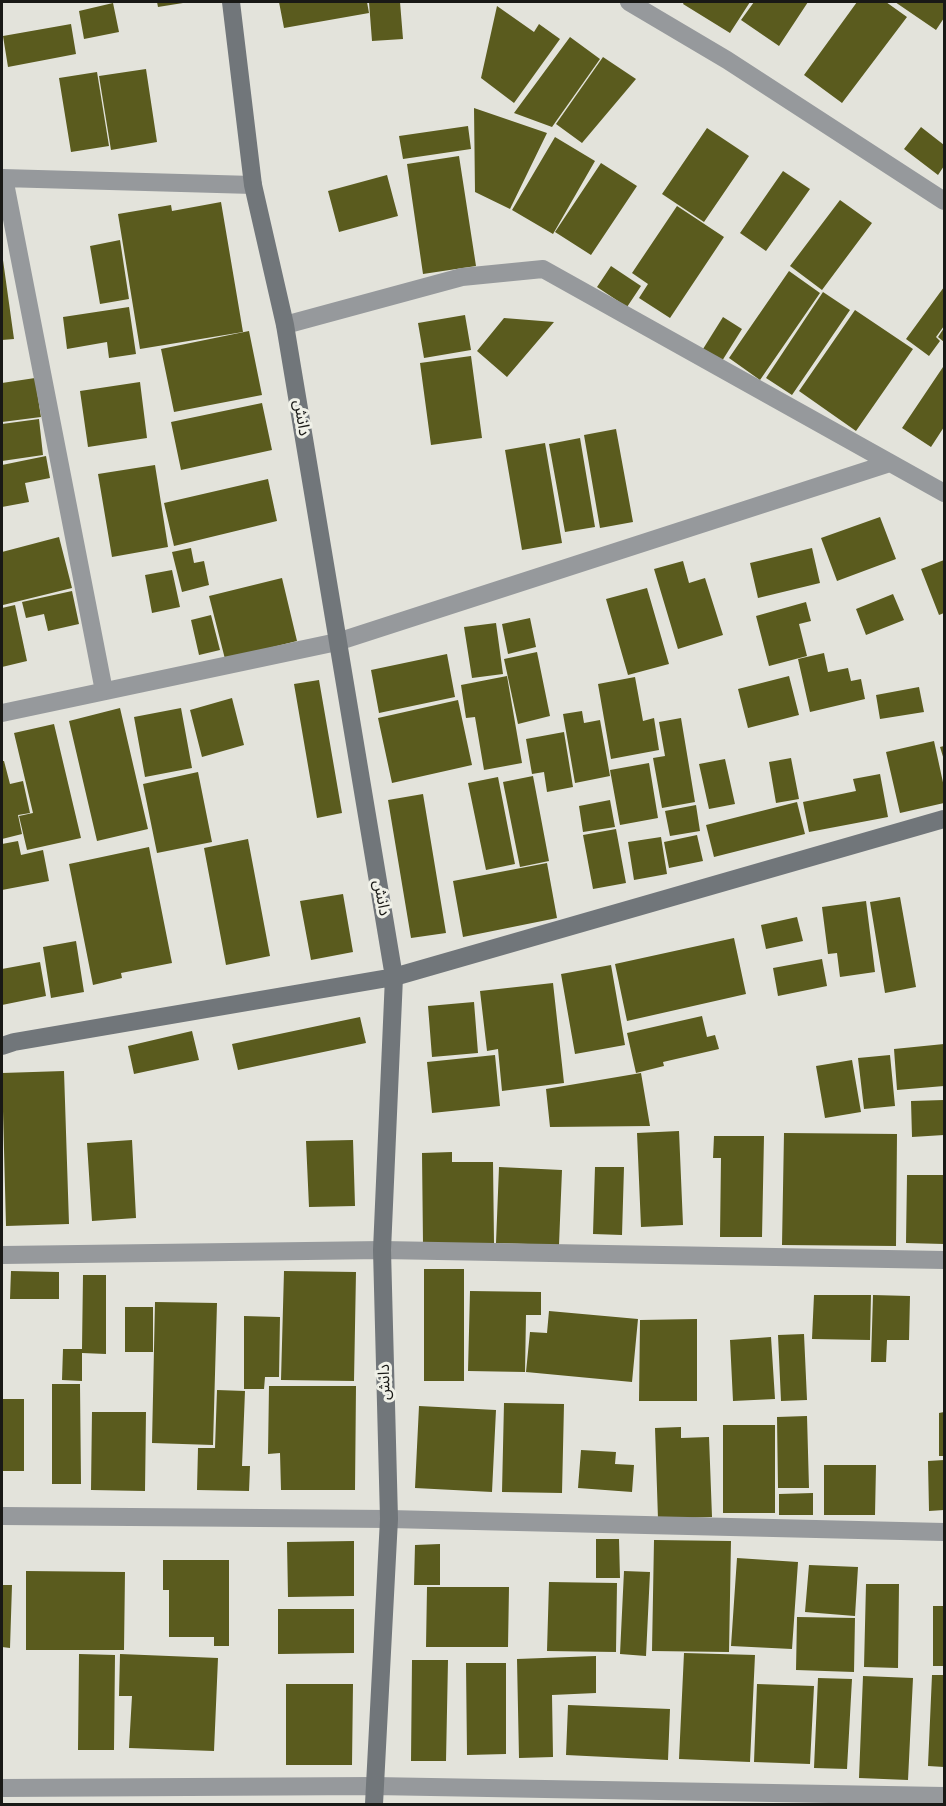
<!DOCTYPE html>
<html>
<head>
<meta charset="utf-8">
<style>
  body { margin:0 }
  #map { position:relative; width:946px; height:1806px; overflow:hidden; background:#e3e3db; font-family:"DM Sans",sans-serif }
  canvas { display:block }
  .frame { position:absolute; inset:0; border:3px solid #191916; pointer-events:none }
</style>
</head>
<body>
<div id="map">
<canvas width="946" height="1806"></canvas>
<div class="frame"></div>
</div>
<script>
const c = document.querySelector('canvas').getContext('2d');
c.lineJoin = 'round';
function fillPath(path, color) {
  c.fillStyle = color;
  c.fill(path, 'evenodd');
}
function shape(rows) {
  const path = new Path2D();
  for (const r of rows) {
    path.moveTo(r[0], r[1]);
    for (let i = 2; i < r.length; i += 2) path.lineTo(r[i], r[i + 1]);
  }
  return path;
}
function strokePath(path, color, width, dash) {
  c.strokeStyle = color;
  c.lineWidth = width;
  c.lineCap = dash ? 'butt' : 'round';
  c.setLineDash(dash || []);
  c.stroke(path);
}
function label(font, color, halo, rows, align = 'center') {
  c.font = font + ' "DM Sans","Noto Sans Arabic",sans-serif';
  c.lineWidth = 6;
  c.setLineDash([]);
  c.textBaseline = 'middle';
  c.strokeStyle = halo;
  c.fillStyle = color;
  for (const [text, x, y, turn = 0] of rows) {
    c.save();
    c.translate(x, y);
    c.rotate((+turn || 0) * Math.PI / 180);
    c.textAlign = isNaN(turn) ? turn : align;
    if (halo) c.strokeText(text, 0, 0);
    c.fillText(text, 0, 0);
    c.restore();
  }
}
fillPath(shape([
  [157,2,183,2,183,3,158,7],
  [279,2,367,2,369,13,284,28],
  [369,2,400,2,403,39,372,41],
  [684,2,750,2,730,33,683,4],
  [754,2,808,2,779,46,741,20],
  [857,2,886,2,907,17,842,103,804,75],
  [895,2,944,2,944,18,936,30],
  [113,3,119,32,84,39,79,11],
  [497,6,534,32,539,24,560,39,514,103,481,78],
  [71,24,76,54,8,67,3,36],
  [570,37,600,59,552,127,514,113],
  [603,57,636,79,582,143,556,124],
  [146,69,157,142,111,150,99,76],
  [97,72,109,146,71,152,59,78],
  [474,108,547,133,510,209,475,192],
  [468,126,471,149,403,159,399,136],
  [921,127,944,145,944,166,938,175,904,149],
  [707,128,749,156,704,222,662,194],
  [555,137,595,161,553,234,512,210],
  [459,156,476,266,423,274,407,164],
  [601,163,637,186,591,255,555,232],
  [783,171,810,189,766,251,740,233],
  [387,175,398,216,339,232,328,191],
  [840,200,872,223,822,290,790,266],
  [221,202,243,332,140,349,118,214,171,205,172,211],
  [677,206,724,237,670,318,639,298,648,284,632,273],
  [120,240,129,299,100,304,90,246],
  [2,253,14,339,2,340],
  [611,266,641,286,627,307,597,287],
  [789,271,820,293,760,380,729,358],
  [944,287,944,326,936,337,940,341,929,356,906,339],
  [823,292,850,310,792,395,766,378],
  [129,307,136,354,109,358,107,342,67,349,63,317],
  [855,310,913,349,856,431,799,391],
  [465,315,471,350,424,358,418,323],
  [723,317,742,329,722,361,703,349],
  [504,318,554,322,507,377,477,351],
  [944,328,944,342,938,337],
  [249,331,262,395,174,412,161,349],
  [471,356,482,438,431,445,420,363],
  [943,367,944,368,944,427,931,447,902,428],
  [35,378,41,417,2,422,2,383],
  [140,382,147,438,88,447,80,391],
  [262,403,272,450,181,470,171,422],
  [39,419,43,455,2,461,2,424],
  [616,429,633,522,600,528,584,435],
  [580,438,595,527,565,532,549,444],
  [545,443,562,543,522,550,505,450],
  [46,456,50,478,25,483,29,502,2,507,2,465],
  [155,465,168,547,112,557,98,474],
  [268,479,277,521,174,546,164,503],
  [880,517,896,559,837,581,821,538],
  [59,537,72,588,3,605,2,552],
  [191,548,194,563,204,561,209,585,182,592,172,552],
  [812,548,820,583,758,598,750,563],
  [944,560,944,613,939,615,921,569],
  [683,561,689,583,705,578,723,635,678,649,654,569],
  [172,570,180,607,152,613,145,575],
  [282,578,297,641,225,659,209,596],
  [647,588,669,664,628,675,606,599],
  [72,591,79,624,48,631,44,614,26,618,22,602],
  [893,594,904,620,866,635,856,609],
  [806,602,811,621,799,624,807,656,769,666,756,616],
  [15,605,27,661,2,667,2,608],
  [211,615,220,650,199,655,191,620],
  [530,618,536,647,508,654,502,624],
  [496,623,503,674,472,678,464,627],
  [537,652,550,716,518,724,504,659],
  [824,653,828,672,848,668,851,681,861,679,865,699,810,712,798,659],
  [447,654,455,697,379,713,371,670],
  [507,676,522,763,484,770,475,717,466,718,461,685],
  [789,676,799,715,748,728,738,689],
  [635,677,643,721,654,718,659,750,611,759,598,684],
  [319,680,342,813,317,818,294,684],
  [919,687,924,712,880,719,876,695],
  [232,698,244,745,202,757,190,710],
  [458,700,472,765,392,783,378,718],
  [120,708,148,829,97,841,69,721],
  [181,708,192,768,145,777,134,717],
  [582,711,584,723,600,720,610,776,575,783,563,714],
  [681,718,695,802,662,808,653,758,665,756,659,722],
  [54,724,81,838,27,850,19,816,33,813,14,733],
  [564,732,573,787,547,792,544,772,532,774,526,739],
  [934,741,944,787,944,803,900,813,886,752],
  [944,746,944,760,940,747],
  [791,758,799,799,776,803,769,762],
  [725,759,735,804,709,809,699,764],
  [2,761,4,761,10,784,23,781,30,813,18,815,22,834,2,839],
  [649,763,658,818,620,825,610,770],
  [198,772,212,842,157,853,143,784],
  [880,774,888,817,809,832,803,802,856,791,853,779],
  [533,776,549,861,520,867,503,782],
  [498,777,515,864,486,870,468,783],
  [423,794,446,933,411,938,388,800],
  [610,800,615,827,583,832,579,806],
  [797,802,805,834,714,857,706,825],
  [696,805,700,831,670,836,665,811],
  [616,829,626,883,593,889,583,835],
  [697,835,703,861,669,868,664,842],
  [661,837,667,874,634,880,628,842],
  [248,839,270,956,226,965,204,848],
  [18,841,21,855,43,850,49,881,2,890,2,844],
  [149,847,172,963,121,973,122,978,93,985,69,864],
  [547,863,557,918,463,937,453,881],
  [343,894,353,952,311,960,300,901],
  [900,897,916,987,885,993,870,902],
  [866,901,875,972,840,977,837,953,828,954,822,907],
  [797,917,803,941,766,949,761,925],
  [734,938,746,994,627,1021,615,964],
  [76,941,84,992,51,998,43,947],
  [822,959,827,986,778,996,773,968],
  [40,962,46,996,2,1005,2,969],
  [611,965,625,1045,575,1054,561,974],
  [553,983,564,1083,502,1091,498,1049,487,1051,480,991],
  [474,1002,478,1053,432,1057,428,1006],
  [702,1016,707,1037,715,1035,719,1049,663,1062,664,1066,636,1073,627,1033],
  [360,1017,366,1043,238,1070,232,1044],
  [192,1031,199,1060,134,1074,128,1046],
  [944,1044,944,1086,897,1090,894,1049],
  [495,1055,500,1106,432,1113,427,1062],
  [890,1055,895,1106,864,1109,858,1058],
  [852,1060,861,1112,825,1118,816,1066],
  [64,1071,69,1224,6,1226,2,1073],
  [641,1073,650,1126,550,1127,546,1089],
  [944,1100,944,1135,912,1137,911,1101],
  [679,1131,683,1225,641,1227,637,1133],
  [784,1133,897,1134,896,1246,782,1245],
  [714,1136,764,1136,762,1237,720,1237,721,1158,713,1158],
  [132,1140,136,1218,92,1221,87,1143],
  [353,1140,355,1206,309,1207,306,1141],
  [452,1152,452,1162,493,1162,494,1243,423,1244,422,1153],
  [499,1167,562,1170,559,1245,496,1243],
  [595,1167,624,1167,622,1235,593,1234],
  [907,1175,944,1175,944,1244,906,1243],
  [424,1269,464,1269,464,1381,424,1381],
  [11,1271,59,1272,59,1299,10,1299],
  [284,1271,356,1272,354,1381,281,1380],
  [83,1275,106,1275,106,1354,82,1353,82,1381,62,1380,63,1349,82,1349],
  [470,1291,541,1292,541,1315,526,1315,525,1372,468,1371],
  [814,1295,871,1295,870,1340,812,1339],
  [873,1295,910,1296,909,1340,887,1340,886,1362,871,1362],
  [155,1302,217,1303,213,1445,152,1443],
  [125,1307,153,1307,153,1352,125,1352],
  [549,1311,638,1319,632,1382,526,1372,530,1332,547,1333],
  [244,1316,280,1317,279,1377,265,1377,264,1389,244,1389],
  [697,1319,697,1401,639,1401,640,1320],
  [804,1334,807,1400,781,1401,778,1335],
  [771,1337,775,1399,733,1401,730,1340],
  [52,1384,80,1384,81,1484,52,1484],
  [269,1386,356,1386,355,1490,281,1490,280,1453,268,1454],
  [217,1390,245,1391,242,1466,250,1466,249,1491,197,1490,198,1448,215,1448],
  [2,1399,24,1399,24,1471,2,1471],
  [504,1403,564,1404,562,1493,502,1492],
  [419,1406,496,1410,492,1492,415,1488],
  [92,1412,146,1412,145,1491,91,1490],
  [944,1412,944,1456,939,1456,939,1413],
  [807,1416,809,1488,778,1488,777,1417],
  [723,1425,775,1425,775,1513,723,1513],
  [681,1427,681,1438,709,1437,712,1517,658,1519,655,1428],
  [581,1450,616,1452,615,1464,634,1465,632,1492,578,1488],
  [944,1460,944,1510,929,1511,928,1461],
  [824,1465,876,1465,875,1515,824,1515],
  [813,1493,813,1515,779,1515,779,1494],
  [596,1539,619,1539,620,1578,596,1578],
  [654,1540,731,1541,729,1652,652,1651],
  [354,1541,354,1596,288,1597,287,1542],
  [440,1544,440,1585,414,1585,415,1545],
  [737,1558,798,1562,792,1649,731,1646],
  [163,1560,229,1560,229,1646,214,1646,214,1637,169,1637,169,1590,163,1590],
  [809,1565,858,1567,855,1616,805,1612],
  [26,1571,125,1572,124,1650,26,1650],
  [624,1571,650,1572,646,1656,620,1654],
  [549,1582,617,1583,616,1652,547,1651],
  [866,1584,899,1584,898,1668,864,1667],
  [2,1585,12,1585,10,1648,2,1647],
  [427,1587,509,1587,508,1647,426,1647],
  [933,1606,944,1606,944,1666,933,1666],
  [278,1609,354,1609,354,1653,278,1654],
  [797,1617,855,1618,854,1672,796,1670],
  [684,1653,755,1655,750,1762,679,1759],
  [79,1654,115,1655,114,1750,78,1750],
  [120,1654,218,1658,214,1751,129,1748,132,1696,119,1696],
  [596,1656,596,1693,552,1695,553,1757,519,1758,517,1659],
  [412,1660,448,1660,446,1761,411,1761],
  [466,1663,506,1663,506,1754,467,1755],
  [932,1675,944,1675,944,1767,928,1766],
  [863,1676,913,1678,908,1780,859,1778],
  [818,1678,852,1679,847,1769,814,1768],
  [286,1684,353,1684,352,1765,286,1765],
  [757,1684,814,1686,810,1764,754,1762],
  [568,1705,670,1709,668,1760,566,1755]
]), '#5a5b1e');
strokePath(shape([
  [629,2,727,60,944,201],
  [2,178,253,185],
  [4,178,104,691],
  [285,325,462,277,543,269,944,493],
  [2,713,337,642,890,463],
  [2,1255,382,1250,944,1260],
  [2,1516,389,1519,944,1532],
  [2,1788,374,1786,944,1796]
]), '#96999c', 18);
strokePath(shape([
  [231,2,253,185,285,325,394,977,382,1250,389,1519,374,1804],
  [2,1046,14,1042,394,977,944,819]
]), '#71767a', 18);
label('16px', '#191916', '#f0f1e8', [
  ["دانش",301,418,81],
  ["دانش",381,898,80],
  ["دانش",385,1382,-91]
]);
</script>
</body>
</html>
